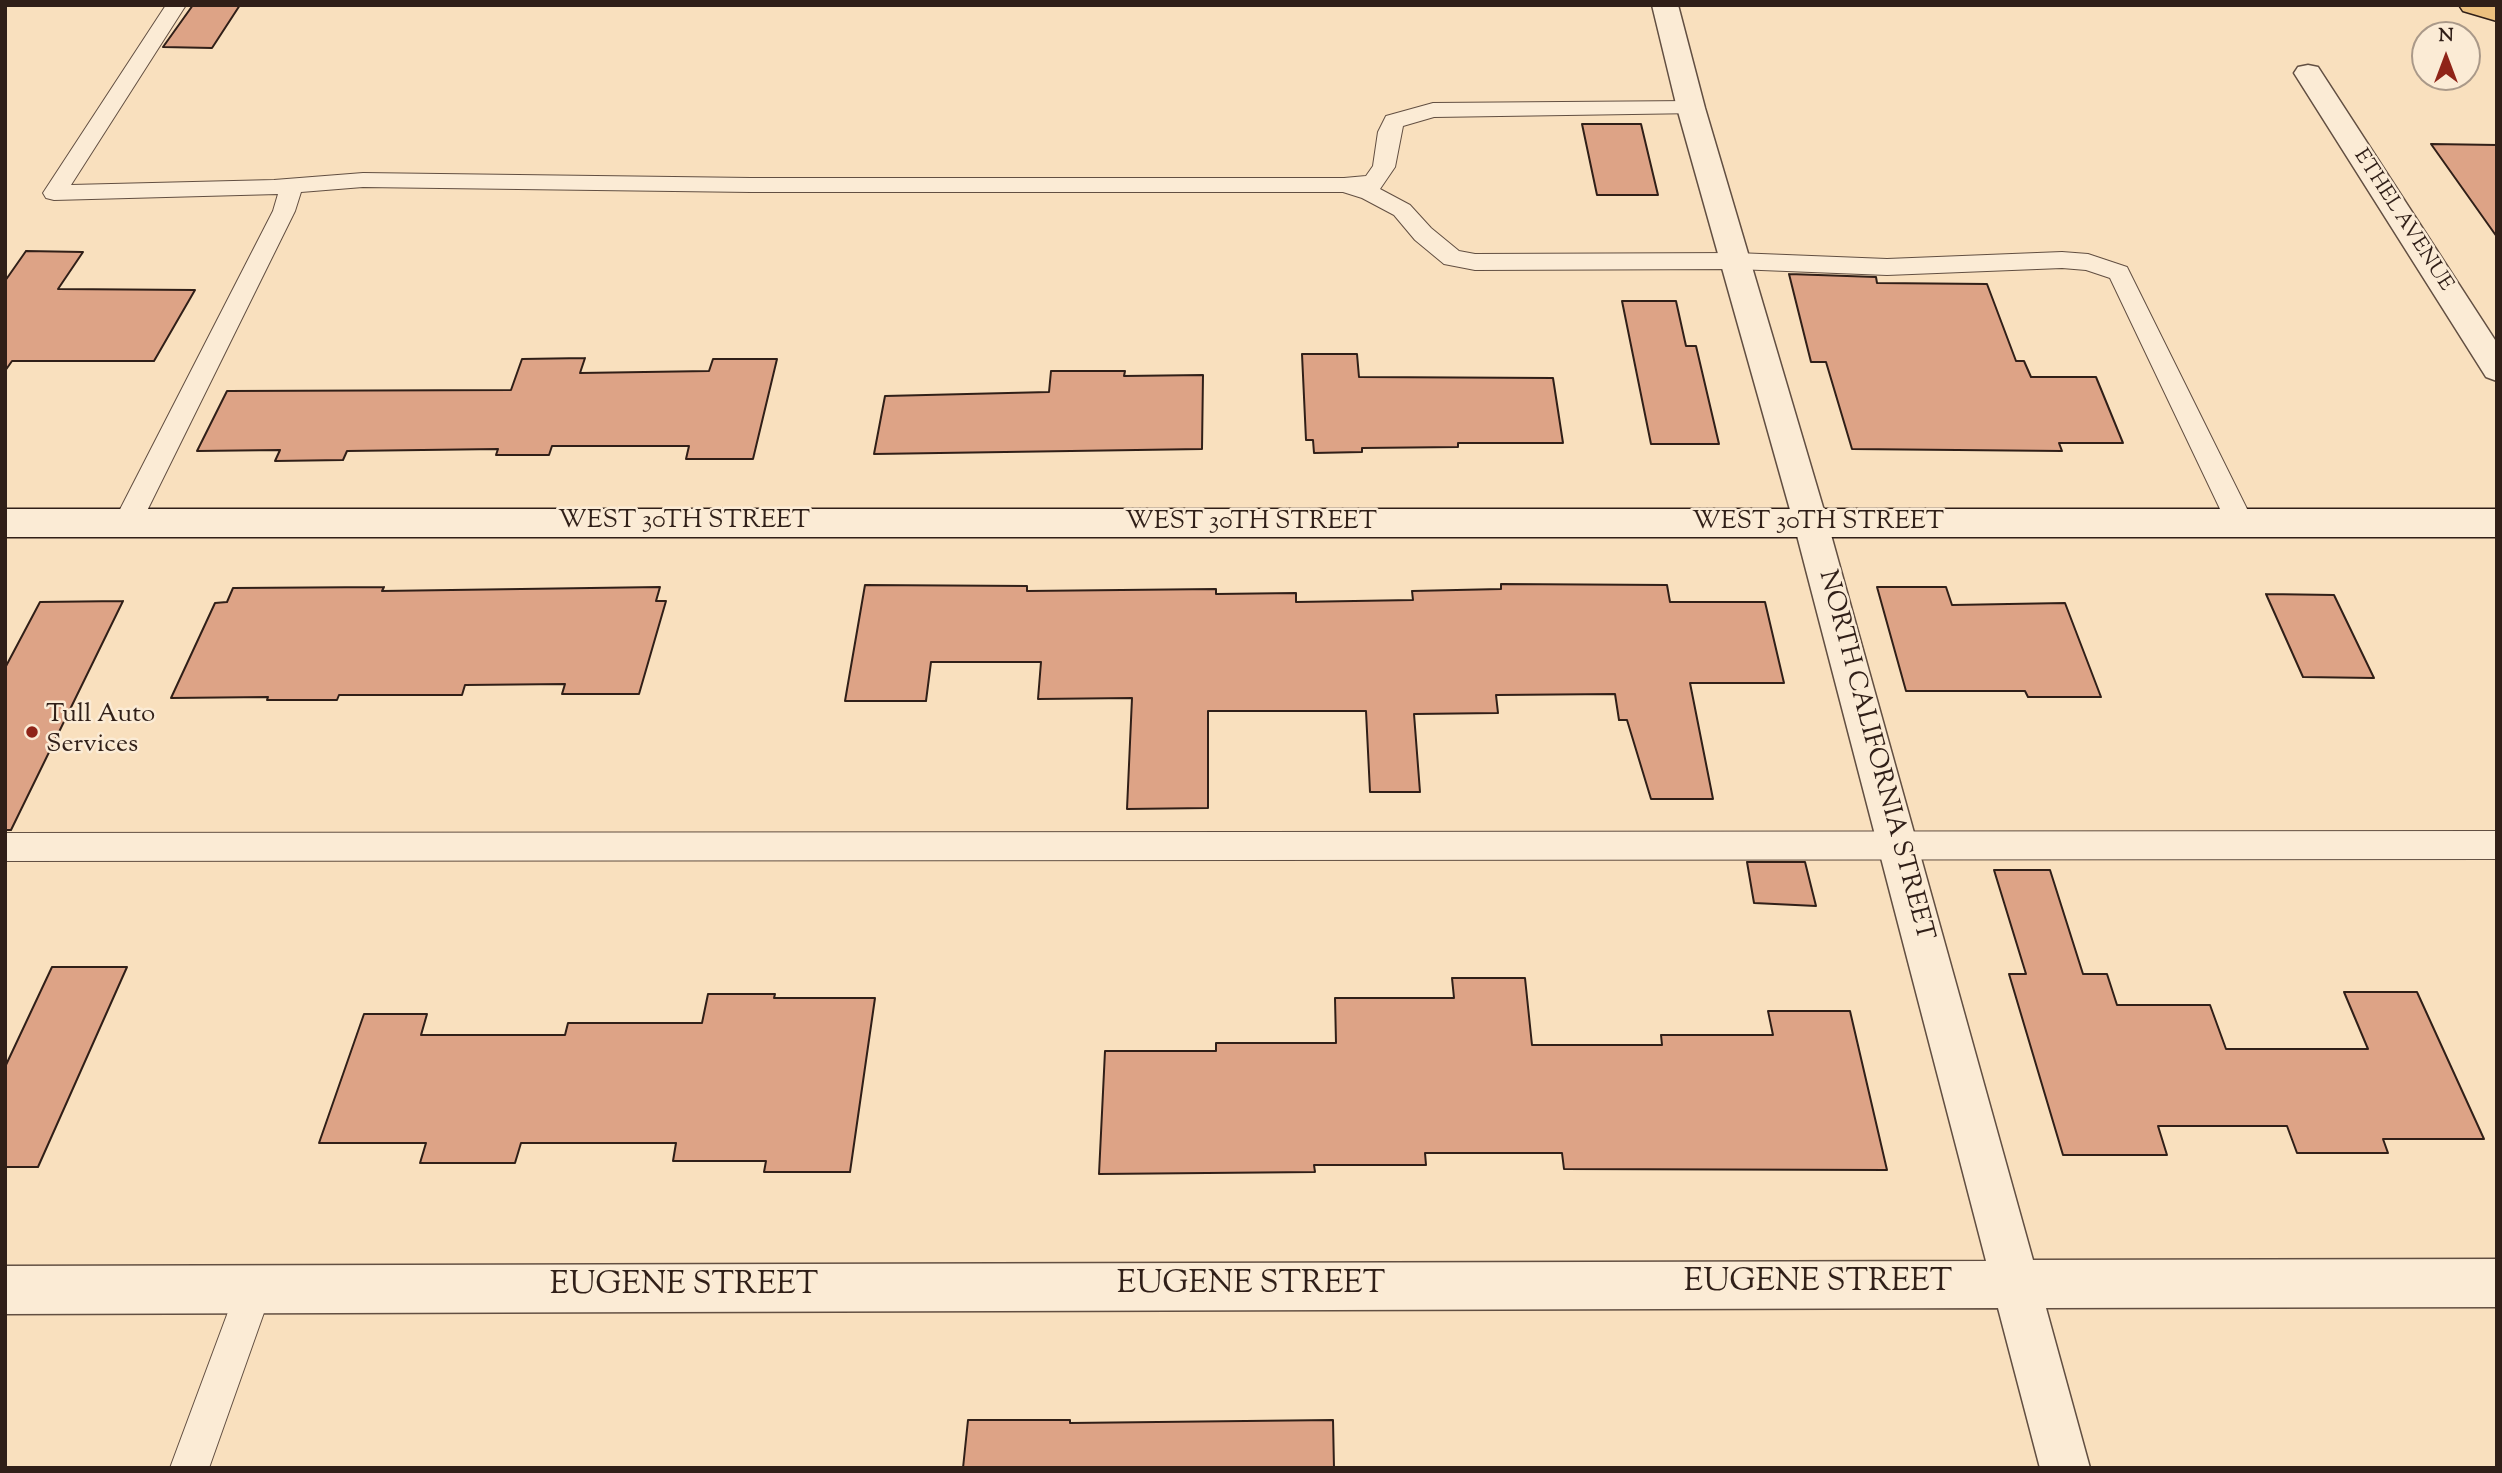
<!DOCTYPE html>
<html>
<head>
<meta charset="utf-8">
<style>
  body { margin:0 }
  #map { position:relative; width:2502px; height:1473px; overflow:hidden; background:#f9e0be; font-family:"Sorts Mill Goudy",serif }
  canvas { display:block }
  .frame { position:absolute; inset:0; border:7px solid #301f18; pointer-events:none }
  .north { position:absolute; left:2411px; top:21px; width:70px; height:70px; box-sizing:border-box; background:#fbebd5; border:2px solid #aa9989; border-radius:50%; rotate:0deg; font-size:19px; font-weight:700; line-height:28px; text-align:center; color:#301f18 }
  .north::after { content:''; display:block; margin:auto; width:24px; height:32px; background:#8f2418; clip-path:polygon(50% 0,100% 100%,50% 72%,0 100%) }
</style>
</head>
<body>
<div id="map">
<canvas width="2502" height="1473"></canvas>
<div class="frame"></div>
<div class="north">N</div>
</div>
<script>
const c = document.querySelector('canvas').getContext('2d');
c.lineJoin = 'round';
function fillPath(path, color) {
  c.fillStyle = color;
  c.fill(path, 'evenodd');
}
function shape(rows) {
  const path = new Path2D();
  for (const r of rows) {
    path.moveTo(r[0], r[1]);
    for (let i = 2; i < r.length; i += 2) path.lineTo(r[i], r[i + 1]);
  }
  return path;
}
function strokePath(path, color, width, dash) {
  c.strokeStyle = color;
  c.lineWidth = width;
  c.lineCap = dash ? 'butt' : 'round';
  c.setLineDash(dash || []);
  c.stroke(path);
}
function label(font, color, halo, rows, align = 'center') {
  c.font = font + ' "Sorts Mill Goudy",serif';
  c.lineWidth = 5;
  c.setLineDash([]);
  c.textBaseline = 'middle';
  c.strokeStyle = halo;
  c.fillStyle = color;
  for (const [text, x, y, turn = 0] of rows) {
    c.save();
    c.translate(x, y);
    c.rotate((+turn || 0) * Math.PI / 180);
    c.textAlign = isNaN(turn) ? turn : align;
    if (halo) c.strokeText(text, 0, 0);
    c.fillText(text, 0, 0);
    c.restore();
  }
}
const building = shape([
  [193,5,240,5,212,48,163,47,193,5],
  [1582,124,1641,124,1658,195,1597,195,1582,124],
  [2431,144,2497,145,2497,237,2431,144],
  [26,251,83,252,58,289,195,290,154,361,12,361,5,371,5,281,26,251],
  [1789,274,1876,277,1877,283,1987,284,2016,361,2024,361,2031,377,2096,377,2123,443,2059,443,2062,451,1852,449,1826,362,1811,362,1789,274],
  [1622,301,1676,301,1686,346,1696,346,1719,444,1651,444,1622,301],
  [1302,354,1357,354,1359,377,1553,378,1563,443,1458,443,1458,447,1362,448,1362,452,1314,453,1313,440,1306,440,1302,354],
  [585,358,580,373,709,371,713,359,777,359,753,459,686,459,689,446,552,446,549,455,496,455,498,449,347,451,343,460,275,461,280,450,197,451,227,391,511,390,522,359,585,358],
  [1051,371,1125,371,1124,376,1203,375,1202,449,874,454,885,396,1049,392,1051,371],
  [1501,584,1667,585,1670,602,1765,602,1784,683,1690,683,1713,799,1651,799,1627,720,1619,720,1615,694,1496,695,1498,713,1414,714,1420,792,1370,792,1366,711,1208,711,1208,808,1127,809,1132,698,1038,699,1041,662,931,662,926,701,845,701,865,585,1027,586,1027,591,1216,589,1216,594,1296,593,1296,602,1413,600,1412,591,1501,589,1501,584],
  [384,587,382,591,660,587,656,601,666,601,639,694,562,694,565,684,465,685,462,695,339,695,337,700,267,700,268,697,171,698,215,603,227,602,233,588,384,587],
  [1877,587,1946,587,1952,605,2065,603,2101,697,2028,697,2025,691,1906,691,1877,587],
  [2266,594,2334,595,2374,678,2303,677,2266,594],
  [123,601,11,830,5,830,5,668,40,602,123,601],
  [1747,862,1805,862,1816,906,1754,903,1747,862],
  [1994,870,2050,870,2083,974,2107,974,2117,1005,2210,1005,2226,1049,2368,1049,2344,992,2417,992,2484,1139,2383,1139,2388,1153,2297,1153,2287,1126,2158,1126,2167,1155,2063,1155,2009,974,2026,974,1994,870],
  [52,967,127,967,38,1167,5,1167,5,1067,52,967],
  [1452,978,1525,978,1532,1045,1662,1045,1661,1035,1773,1035,1768,1011,1850,1011,1887,1170,1564,1169,1562,1153,1425,1153,1426,1165,1314,1165,1315,1172,1099,1174,1105,1051,1216,1051,1216,1043,1336,1043,1335,998,1454,998,1452,978],
  [708,994,775,994,774,998,875,998,850,1172,764,1172,766,1161,673,1161,676,1143,521,1143,515,1163,420,1163,426,1143,319,1143,364,1014,427,1014,421,1035,565,1035,568,1023,702,1023,708,994],
  [968,1420,1070,1420,1070,1423,1333,1420,1334,1468,963,1468,968,1420]
]);
fillPath(building, '#dda386');
strokePath(building, '#301f18', 2);
const lane = shape([
  [166,5,186,5,71,185,274,180,363,173,751,178,1344,178,1366,176,1373,166,1378,132,1386,116,1433,103,1691,101,1699,103,1702,108,1699,113,1434,117,1403,126,1395,167,1380,189,1410,205,1431,228,1459,251,1475,254,1736,253,1887,259,2062,252,2088,254,2127,267,2254,523,2250,530,2240,534,2230,530,2110,278,2086,270,2062,268,1887,275,1736,269,1475,270,1444,264,1415,240,1394,215,1362,198,1343,192,751,192,363,187,301,192,295,211,141,523,137,530,127,534,117,530,113,523,273,211,278,194,54,200,46,198,43,193,166,5],
  [2497,831,2497,859,5,861,5,833,2497,831],
  [254,1272,267,1277,272,1290,209,1468,170,1468,241,1277,254,1272]
]);
const street = shape([
  [1652,5,1678,5,1705,108,1828,524,2033,1260,2497,1259,2497,1307,2046,1308,2090,1468,2040,1468,1998,1308,5,1314,5,1266,1986,1261,1794,524,1677,108,1652,5],
  [2308,65,2318,67,2497,343,2497,381,2486,377,2294,73,2298,67,2308,65]
]);
const secondary = shape([
  [5,509,2497,509,2497,537,5,537,5,509]
]);
const highway = shape([
  [2459,5,2497,5,2497,21,2463,11,2459,5]
]);
strokePath(lane, '#624f42', 2);
strokePath(street, '#624f42', 3);
strokePath(secondary, '#301f18', 3);
strokePath(highway, '#301f18', 3);
fillPath(lane, '#fbebd5');
fillPath(street, '#fbebd5');
fillPath(secondary, '#fbebd5');
fillPath(highway, '#ecc07f');
for (const [x, y, r, color] of [
  [32,732,7,"#8f2418"]
]) {
  const dot = new Path2D();
  dot.arc(x, y, r, 0, 2 * Math.PI);
  c.fillStyle = color;
  c.fill(dot);
  strokePath(dot, '#fbebd5', 2.5);
}
label('21px', '#301f18', '#fbebd5', [
  ["ETHEL AVENUE",2402,221,57]
]);
label('26px', '#301f18', '#fbebd5', [
  ["WEST 30TH STREET",684,523],
  ["WEST 30TH STREET",1251,524],
  ["WEST 30TH STREET",1818,524],
  ["NORTH CALIFORNIA STREET",1874,756,75]
]);
label('26px', '#301f18', '#fbebd5', [
  ["Tull Auto",46,717],
  ["Services",46,747]
], 'left');
label('32px', '#301f18', '#fbebd5', [
  ["EUGENE STREET",1818,1285],
  ["EUGENE STREET",1251,1287],
  ["EUGENE STREET",684,1288]
]);
</script>
</body>
</html>
